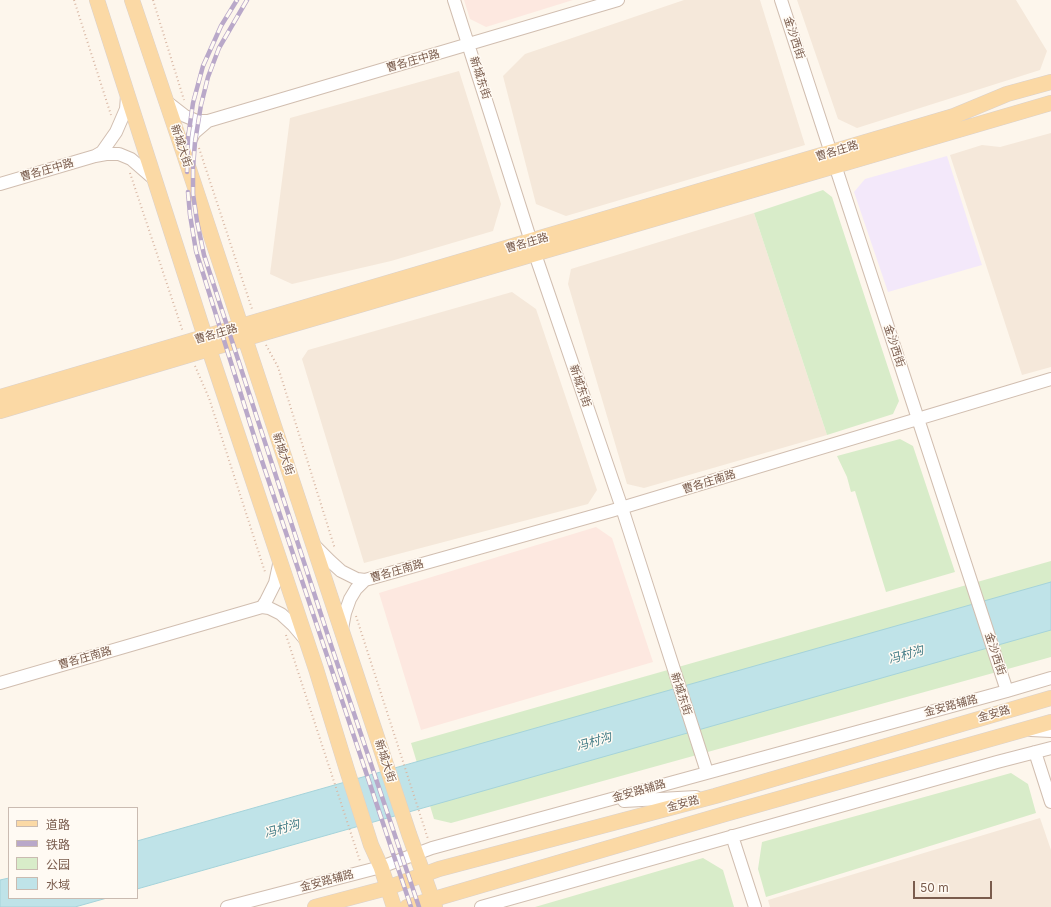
<!DOCTYPE html>
<html>
<head>
<meta charset="utf-8">
<style>
  body { margin:0 }
  #map { position:relative; width:1051px; height:907px; overflow:hidden; background:#fdf6ec; font-family:Inter,"Noto Sans SC",sans-serif }
  canvas { display:block }
  .legend { position:absolute; left:8px; top:807px; width:130px; height:92px; box-sizing:border-box; background:#fffaf3; border:1px solid #cabbb1; margin:0; padding:5px 7px; list-style:none; font-size:12px; color:#7a5c4d }
  .legend li { display:flex; align-items:center; gap:8px; height:20px }
  .legend b { width:20px; border:1px solid #cabbb1 }
  .scale { position:absolute; left:913px; top:881px; width:79px; height:18px; box-sizing:border-box; border:2px solid #7a5c4d; border-top:0; padding-left:5px; font-size:12px; line-height:14px; white-space:nowrap; color:#7a5c4d; -webkit-text-stroke:3px #fffaf3; paint-order:stroke }
</style>
</head>
<body>
<div id="map">
<canvas width="1051" height="907"></canvas>
<ul class="legend">
<li><b style="height:5px;background:#fbd9a5"></b>道路</li>
<li><b style="height:5px;background:#b9a8c9"></b>铁路</li>
<li><b style="height:11px;background:#d8ecc9"></b>公园</li>
<li><b style="height:11px;background:#bfe3e8"></b>水域</li>
</ul>
<div class="scale">50 m</div>
</div>
<script>
const c = document.querySelector('canvas').getContext('2d');
c.lineJoin = 'round';
function fillPath(path, color) {
  c.fillStyle = color;
  c.fill(path, 'evenodd');
}
function shape(rows) {
  const path = new Path2D();
  for (const r of rows) {
    path.moveTo(r[0], r[1]);
    for (let i = 2; i < r.length; i += 2) path.lineTo(r[i], r[i + 1]);
  }
  return path;
}
function strokePath(path, color, width, dash) {
  c.strokeStyle = color;
  c.lineWidth = width;
  c.lineCap = dash ? 'butt' : 'round';
  c.setLineDash(dash || []);
  c.stroke(path);
}
function label(font, color, halo, rows, align = 'center') {
  c.font = font + ' Inter,"Noto Sans SC",sans-serif';
  c.lineWidth = 3;
  c.setLineDash([]);
  c.textBaseline = 'middle';
  c.strokeStyle = halo;
  c.fillStyle = color;
  for (const [text, x, y, turn = 0] of rows) {
    c.save();
    c.translate(x, y);
    c.rotate((+turn || 0) * Math.PI / 180);
    c.textAlign = isNaN(turn) ? turn : align;
    if (halo) c.strokeText(text, 0, 0);
    c.fillText(text, 0, 0);
    c.restore();
  }
}
fillPath(shape([
  [684,0,760,0,805,145,566,216,536,204,503,76,525,54],
  [797,0,1016,0,1047,51,1040,70,857,128,838,119],
  [459,71,501,204,493,231,391,261,292,284,270,274,290,118],
  [1051,133,1051,367,1022,375,950,155,982,145,1000,147],
  [754,213,827,435,644,488,627,484,568,284,571,269],
  [512,292,536,309,597,490,588,504,364,563,302,359,308,350],
  [1040,818,1051,850,1051,907,770,907,768,900]
]), '#f5e8da');
fillPath(shape([
  [464,0,573,0,486,27,470,19],
  [596,527,612,538,653,662,421,730,379,593]
]), '#fde8e0');
fillPath(shape([
  [947,156,982,265,888,292,854,192,865,179]
]), '#f3e8fa');
fillPath(shape([
  [823,190,832,197,899,401,893,414,827,435,754,213],
  [900,439,913,446,955,572,886,592,855,491,851,492,847,477,837,456],
  [1051,561,1051,657,451,823,434,819,411,743],
  [1011,773,1028,784,1036,813,766,897,758,869,762,842],
  [703,858,723,870,734,907,535,907]
]), '#d8ecc9');
const water = shape([
  [1051,582,1051,630,137,889,137,841,1051,582],
  [9,878,9,898,107,898,75,907,0,907,0,880,9,878]
]);
fillPath(water, '#bfe3e8');
strokePath(water, '#a5d3da', 1);
const minor = shape([
  [454,0,535,254,622,508,707,772],
  [781,0,1007,691],
  [167,102,185,116,197,121,208,121,618,0],
  [184,154,194,133,208,121],
  [95,156,102,152,116,132,126,109,127,96],
  [0,184,95,156,106,154,119,154,131,159,154,179],
  [314,545,330,561,341,571,357,579,365,580,611,511,1051,379],
  [262,607,266,601,275,583,280,560],
  [342,629,345,613,350,599,356,589,365,580],
  [0,683,262,607,269,608,281,614,293,625,304,638],
  [1031,730,1051,731],
  [1035,752,1051,802],
  [624,801,696,797],
  [732,836,755,907],
  [227,907,381,867,432,848,1007,691,1051,678],
  [481,907,997,762,1051,748]
]);
const major = shape([
  [97,0,209,349,316,669,347,770,371,845,381,867,394,907],
  [132,0,184,154,409,834,435,907],
  [0,397,954,116,1007,94,1051,82],
  [0,411,209,349,1051,103],
  [315,907,387,888,439,869,715,796,1051,698],
  [407,907,725,814,1051,722]
]);
strokePath(minor, '#d1beb0', 14);
strokePath(major, '#dad1cd', 16);
strokePath(shape([
  [74,0,111,115],
  [153,0,184,100],
  [199,148,252,309],
  [130,173,183,332],
  [266,345,278,367,335,549],
  [195,366,209,398,265,572],
  [356,616,428,839],
  [286,635,360,861]
]), '#d9b8a5', 2, [1, 3]);
strokePath(minor, '#fff', 12);
strokePath(major, '#fbd9a5', 15);
const rail = shape([
  [247,0,219,48,208,77,201,105,195,142,193,168,193,194,197,221,204,255,329,639,419,907],
  [187,172,188,138,193,103,203,66,221,26,237,0],
  [188,192,190,215,196,251,260,455,411,907]
]);
strokePath(rail, '#b9a8c9', 4.5);
strokePath(rail, '#fffaf3', 3, [9]);
label('11px', '#7a5c4d', '#fffaf3', [
  ["金沙西街",794,38,72],
  ["曹各庄中路",413,61,-16],
  ["新城东街",480,78,72],
  ["新城大街",181,146,72],
  ["曹各庄路",837,151,-17],
  ["曹各庄中路",47,170,-16],
  ["曹各庄路",527,243,-16],
  ["曹各庄路",216,334,-16],
  ["金沙西街",894,346,72],
  ["新城东街",580,386,71],
  ["新城大街",283,454,71],
  ["曹各庄南路",709,482,-17],
  ["曹各庄南路",397,571,-16],
  ["金沙西街",995,654,72],
  ["曹各庄南路",85,658,-16],
  ["新城东街",681,694,72],
  ["金安路辅路",951,706,-15],
  ["金安路",994,714,-16],
  ["新城大街",385,761,72],
  ["金安路辅路",639,791,-16],
  ["金安路",683,804,-15],
  ["金安路辅路",327,881,-15]
]);
label('italic 12px', '#437c86', '#fffaf3', [
  ["冯村沟",906,655,-16],
  ["冯村沟",594,742,-16],
  ["冯村沟",282,829,-16]
]);
</script>
</body>
</html>
